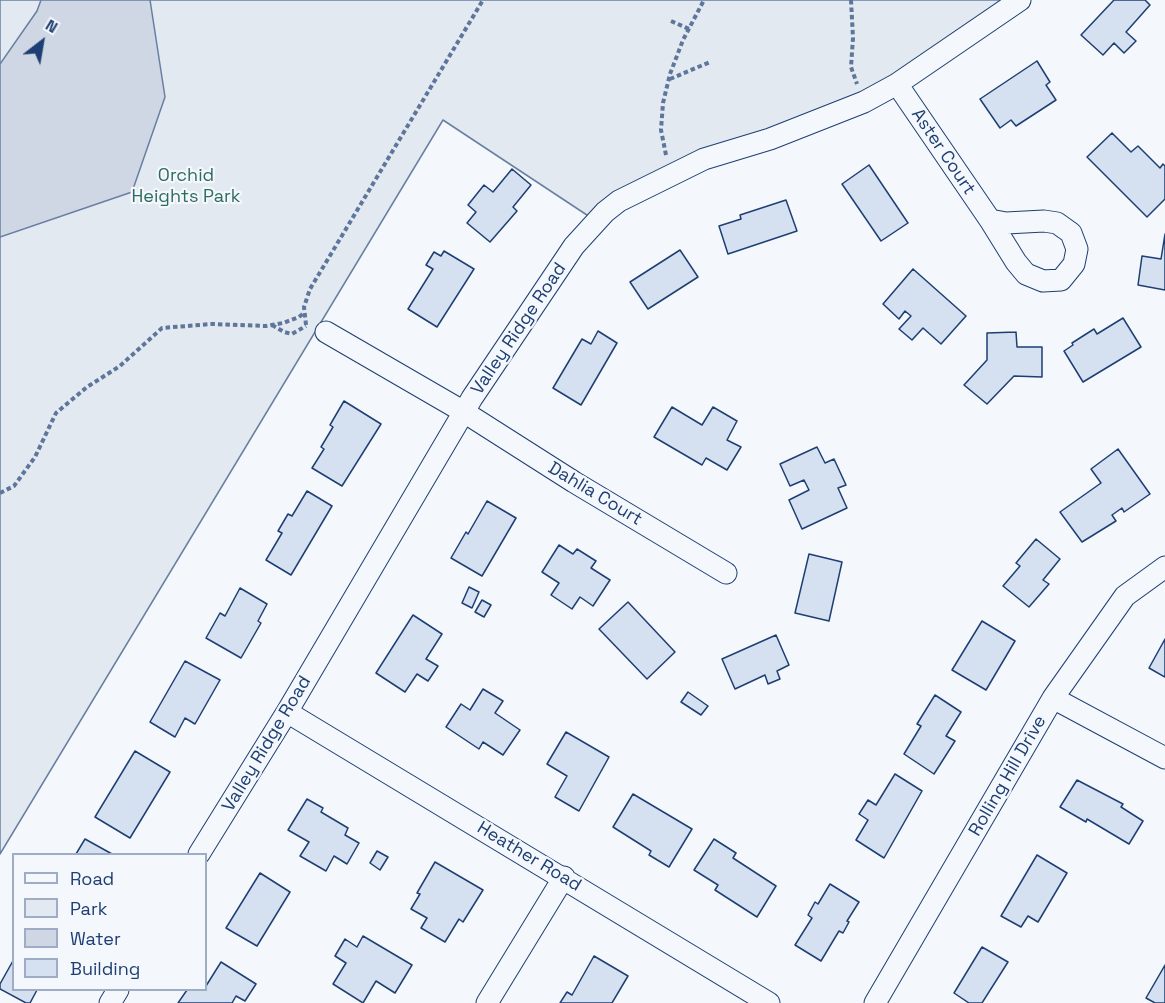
<!DOCTYPE html>
<html>
<head>
<meta charset="utf-8">
<style>
  body { margin:0 }
  #map { position:relative; width:1165px; height:1003px; overflow:hidden; background:#f4f7fb; font-family:"Space Grotesk",sans-serif }
  canvas { display:block }
  .legend { position:absolute; left:12px; top:853px; width:195px; height:138px; box-sizing:border-box; background:#f4f7fb; border:2px solid #9eadc5; margin:0; padding:8px 10px; list-style:none; font-size:18px; color:#1d3f73 }
  .legend li { display:flex; align-items:center; gap:12px; height:30px }
  .legend b { width:30px; border:2px solid #9eadc5 }
  .north { position:absolute; left:12px; top:12px; width:60px; height:60px; -webkit-text-stroke:4px #f4f7fb; paint-order:stroke; rotate:31deg; font-size:16px; font-weight:700; line-height:24px; text-align:center; color:#1d3f73 }
  .north::after { content:''; display:block; margin:auto; width:21px; height:27px; background:#1d3f73; clip-path:polygon(50% 0,100% 100%,50% 72%,0 100%) }
</style>
</head>
<body>
<div id="map">
<canvas width="1165" height="1003"></canvas>
<ul class="legend">
<li><b style="height:8px;background:#f4f7fb"></b>Road</li>
<li><b style="height:16px;background:#e3e9f0"></b>Park</li>
<li><b style="height:16px;background:#cfd7e4"></b>Water</li>
<li><b style="height:16px;background:#d5e0f0"></b>Building</li>
</ul>
<div class="north">N</div>
</div>
<script>
const c = document.querySelector('canvas').getContext('2d');
c.lineJoin = 'round';
function fillPath(path, color) {
  c.fillStyle = color;
  c.fill(path, 'evenodd');
}
function shape(rows) {
  const path = new Path2D();
  for (const r of rows) {
    path.moveTo(r[0], r[1]);
    for (let i = 2; i < r.length; i += 2) path.lineTo(r[i], r[i + 1]);
  }
  return path;
}
function strokePath(path, color, width, dash) {
  c.strokeStyle = color;
  c.lineWidth = width;
  c.lineCap = dash ? 'butt' : 'round';
  c.setLineDash(dash || []);
  c.stroke(path);
}
function label(font, color, halo, rows, align = 'center') {
  c.font = font + ' "Space Grotesk",sans-serif';
  c.lineWidth = 4.5;
  c.setLineDash([]);
  c.textBaseline = 'middle';
  c.strokeStyle = halo;
  c.fillStyle = color;
  for (const [text, x, y, turn = 0] of rows) {
    c.save();
    c.translate(x, y);
    c.rotate((+turn || 0) * Math.PI / 180);
    c.textAlign = isNaN(turn) ? turn : align;
    if (halo) c.strokeText(text, 0, 0);
    c.fillText(text, 0, 0);
    c.restore();
  }
}
const green = shape([
  [0,0,1020,0,897,84,770,139,596,221,443,120,0,854,0,0]
]);
fillPath(green, '#e3e9f0');
strokePath(green, '#687fa3', 1.5);
const water = shape([
  [41,0,150,0,165,97,132,192,0,237,0,64,37,11,41,0]
]);
fillPath(water, '#cfd7e4');
strokePath(water, '#687fa3', 1.5);
const building = shape([
  [1114,0,1145,0,1150,5,1126,32,1136,41,1124,53,1114,43,1103,55,1081,35,1114,0],
  [1037,61,1050,82,1046,85,1056,100,1016,126,1011,120,1000,128,980,99,1037,61],
  [1112,133,1131,152,1138,146,1160,168,1163,164,1165,166,1165,199,1147,217,1087,157,1112,133],
  [869,165,908,223,881,241,842,184,869,165],
  [512,169,531,185,513,207,517,211,490,242,467,223,476,212,468,205,484,185,493,192,512,169],
  [786,200,797,231,728,254,719,226,741,219,740,215,786,200],
  [1165,234,1165,290,1138,285,1142,256,1161,259,1165,234],
  [680,250,698,277,648,309,630,282,680,250],
  [444,251,474,269,437,327,408,309,433,269,426,265,434,252,441,256,444,251],
  [913,269,966,316,941,344,923,328,912,340,899,329,911,316,905,311,899,319,883,304,913,269],
  [1123,318,1141,347,1083,382,1064,351,1073,345,1072,343,1094,329,1097,334,1123,318],
  [598,331,617,343,581,405,553,388,582,339,591,344,598,331],
  [1016,332,1017,347,1042,347,1042,377,1014,376,987,404,964,385,987,360,987,333,1016,332],
  [344,401,381,424,342,486,312,468,324,449,321,447,333,427,330,425,344,401],
  [672,407,702,425,713,407,737,421,727,440,741,447,727,470,706,458,702,465,654,437,672,407],
  [817,447,825,463,834,459,846,485,838,488,847,508,802,529,789,500,809,490,804,480,790,486,780,464,817,447],
  [1118,449,1150,494,1124,512,1122,508,1112,515,1116,521,1082,542,1060,512,1101,483,1091,469,1118,449],
  [307,491,332,506,291,575,266,560,282,533,278,531,288,514,292,516,307,491],
  [487,501,516,518,482,576,451,558,466,532,468,534,487,501],
  [1036,539,1060,559,1043,580,1049,584,1029,607,1003,586,1020,566,1016,563,1036,539],
  [559,545,573,554,577,549,596,561,591,568,610,580,593,606,580,597,572,609,551,595,559,583,542,572,559,545],
  [809,554,842,562,829,621,795,613,809,554],
  [469,587,479,592,472,608,462,603,469,587],
  [240,588,267,604,258,621,261,623,241,658,206,638,220,613,225,616,240,588],
  [482,600,491,605,484,617,475,612,482,600],
  [628,602,675,652,647,679,599,629,628,602],
  [413,615,442,634,426,659,438,666,428,681,417,674,405,692,376,673,413,615],
  [982,621,1015,641,986,690,952,670,982,621],
  [776,635,789,665,777,671,780,679,768,684,765,675,735,689,722,659,776,635],
  [1165,639,1165,677,1149,668,1165,639],
  [185,661,220,680,195,724,185,718,175,737,150,722,185,661],
  [483,689,503,701,495,713,520,730,503,755,483,742,479,749,446,727,461,704,470,710,483,689],
  [688,692,708,706,701,715,681,702,688,692],
  [935,695,961,712,946,736,955,741,934,774,904,754,921,726,917,724,935,695],
  [566,732,609,757,579,811,555,797,567,776,547,764,566,732],
  [135,751,170,772,130,838,95,817,135,751],
  [895,774,922,791,884,858,856,840,868,820,859,814,868,800,876,805,895,774],
  [1077,780,1123,804,1121,807,1143,821,1129,844,1087,819,1086,822,1060,807,1077,780],
  [633,794,692,829,669,867,649,855,651,851,613,827,633,794],
  [307,799,323,808,321,812,348,828,345,835,359,843,347,864,334,856,326,871,300,856,309,842,288,830,307,799],
  [85,839,112,854,76,854,85,839],
  [714,839,736,853,733,858,776,886,757,917,715,890,718,885,694,870,714,839],
  [377,851,388,857,380,870,370,863,377,851],
  [1037,855,1067,873,1038,922,1028,916,1021,927,1001,916,1037,855],
  [435,862,483,890,463,922,459,919,445,942,421,928,427,918,411,909,420,894,417,893,435,862],
  [260,873,290,892,257,946,226,928,260,873],
  [830,884,859,902,847,921,849,922,843,933,839,931,821,961,795,945,812,918,808,915,815,902,818,904,830,884],
  [363,936,412,965,395,993,376,981,363,1003,333,984,346,963,335,956,345,939,357,947,363,936],
  [982,947,1008,962,982,1003,969,1003,954,993,982,947],
  [594,956,628,976,612,1003,560,1003,567,992,572,995,594,956],
  [14,959,14,990,37,990,30,1003,26,1003,0,989,0,984,14,959],
  [221,962,256,984,245,1001,236,996,232,1003,178,1003,187,990,206,990,206,986,221,962],
  [1165,965,1165,1003,1155,1003,1146,998,1165,965]
]);
fillPath(building, '#d5e0f0');
strokePath(building, '#1d3f73', 1.5);
const street = shape([
  [897,84,990,220,1006,223,1044,221,1057,223,1071,233,1077,249,1074,264,1061,280,1043,281,1026,274,1016,262,990,220],
  [326,332,464,412,574,482,726,573],
  [1053,698,1165,758],
  [287,712,769,1003],
  [199,854,287,712,472,398,574,246,605,212,619,201,704,159,770,139,864,102,897,84,1020,0],
  [110,1003,118,990],
  [487,1003,564,877],
  [875,1003,1053,698,1125,596,1165,567]
]);
strokePath(street, '#1d3f73', 23);
strokePath(shape([
  [851,0,853,38,851,67,857,84],
  [671,21,689,29],
  [670,79,710,62],
  [666,155,661,130,663,103,670,74,683,40,704,0],
  [272,325,284,332,292,334,306,326],
  [306,325,304,307,310,289,483,0],
  [0,493,14,486,35,457,56,413,87,387,120,366,162,328,212,324,266,326,283,323,299,317,304,313]
]), '#5e769c', 4, [4.5, 3]);
strokePath(street, '#f4f7fb', 21);
label('18px', '#1d3f73', '#f4f7fb', [
  ["Aster Court",943,152,56],
  ["Valley Ridge Road",519,329,-56],
  ["Dahlia Court",595,494,31],
  ["Valley Ridge Road",267,744,-59],
  ["Rolling Hill Drive",1008,776,-60],
  ["Heather Road",529,857,31]
]);
label('18px', '#2c6c60', '#f4f7fb', [
  ["Orchid",186,176],
  ["Heights Park",186,197]
]);
</script>
</body>
</html>
